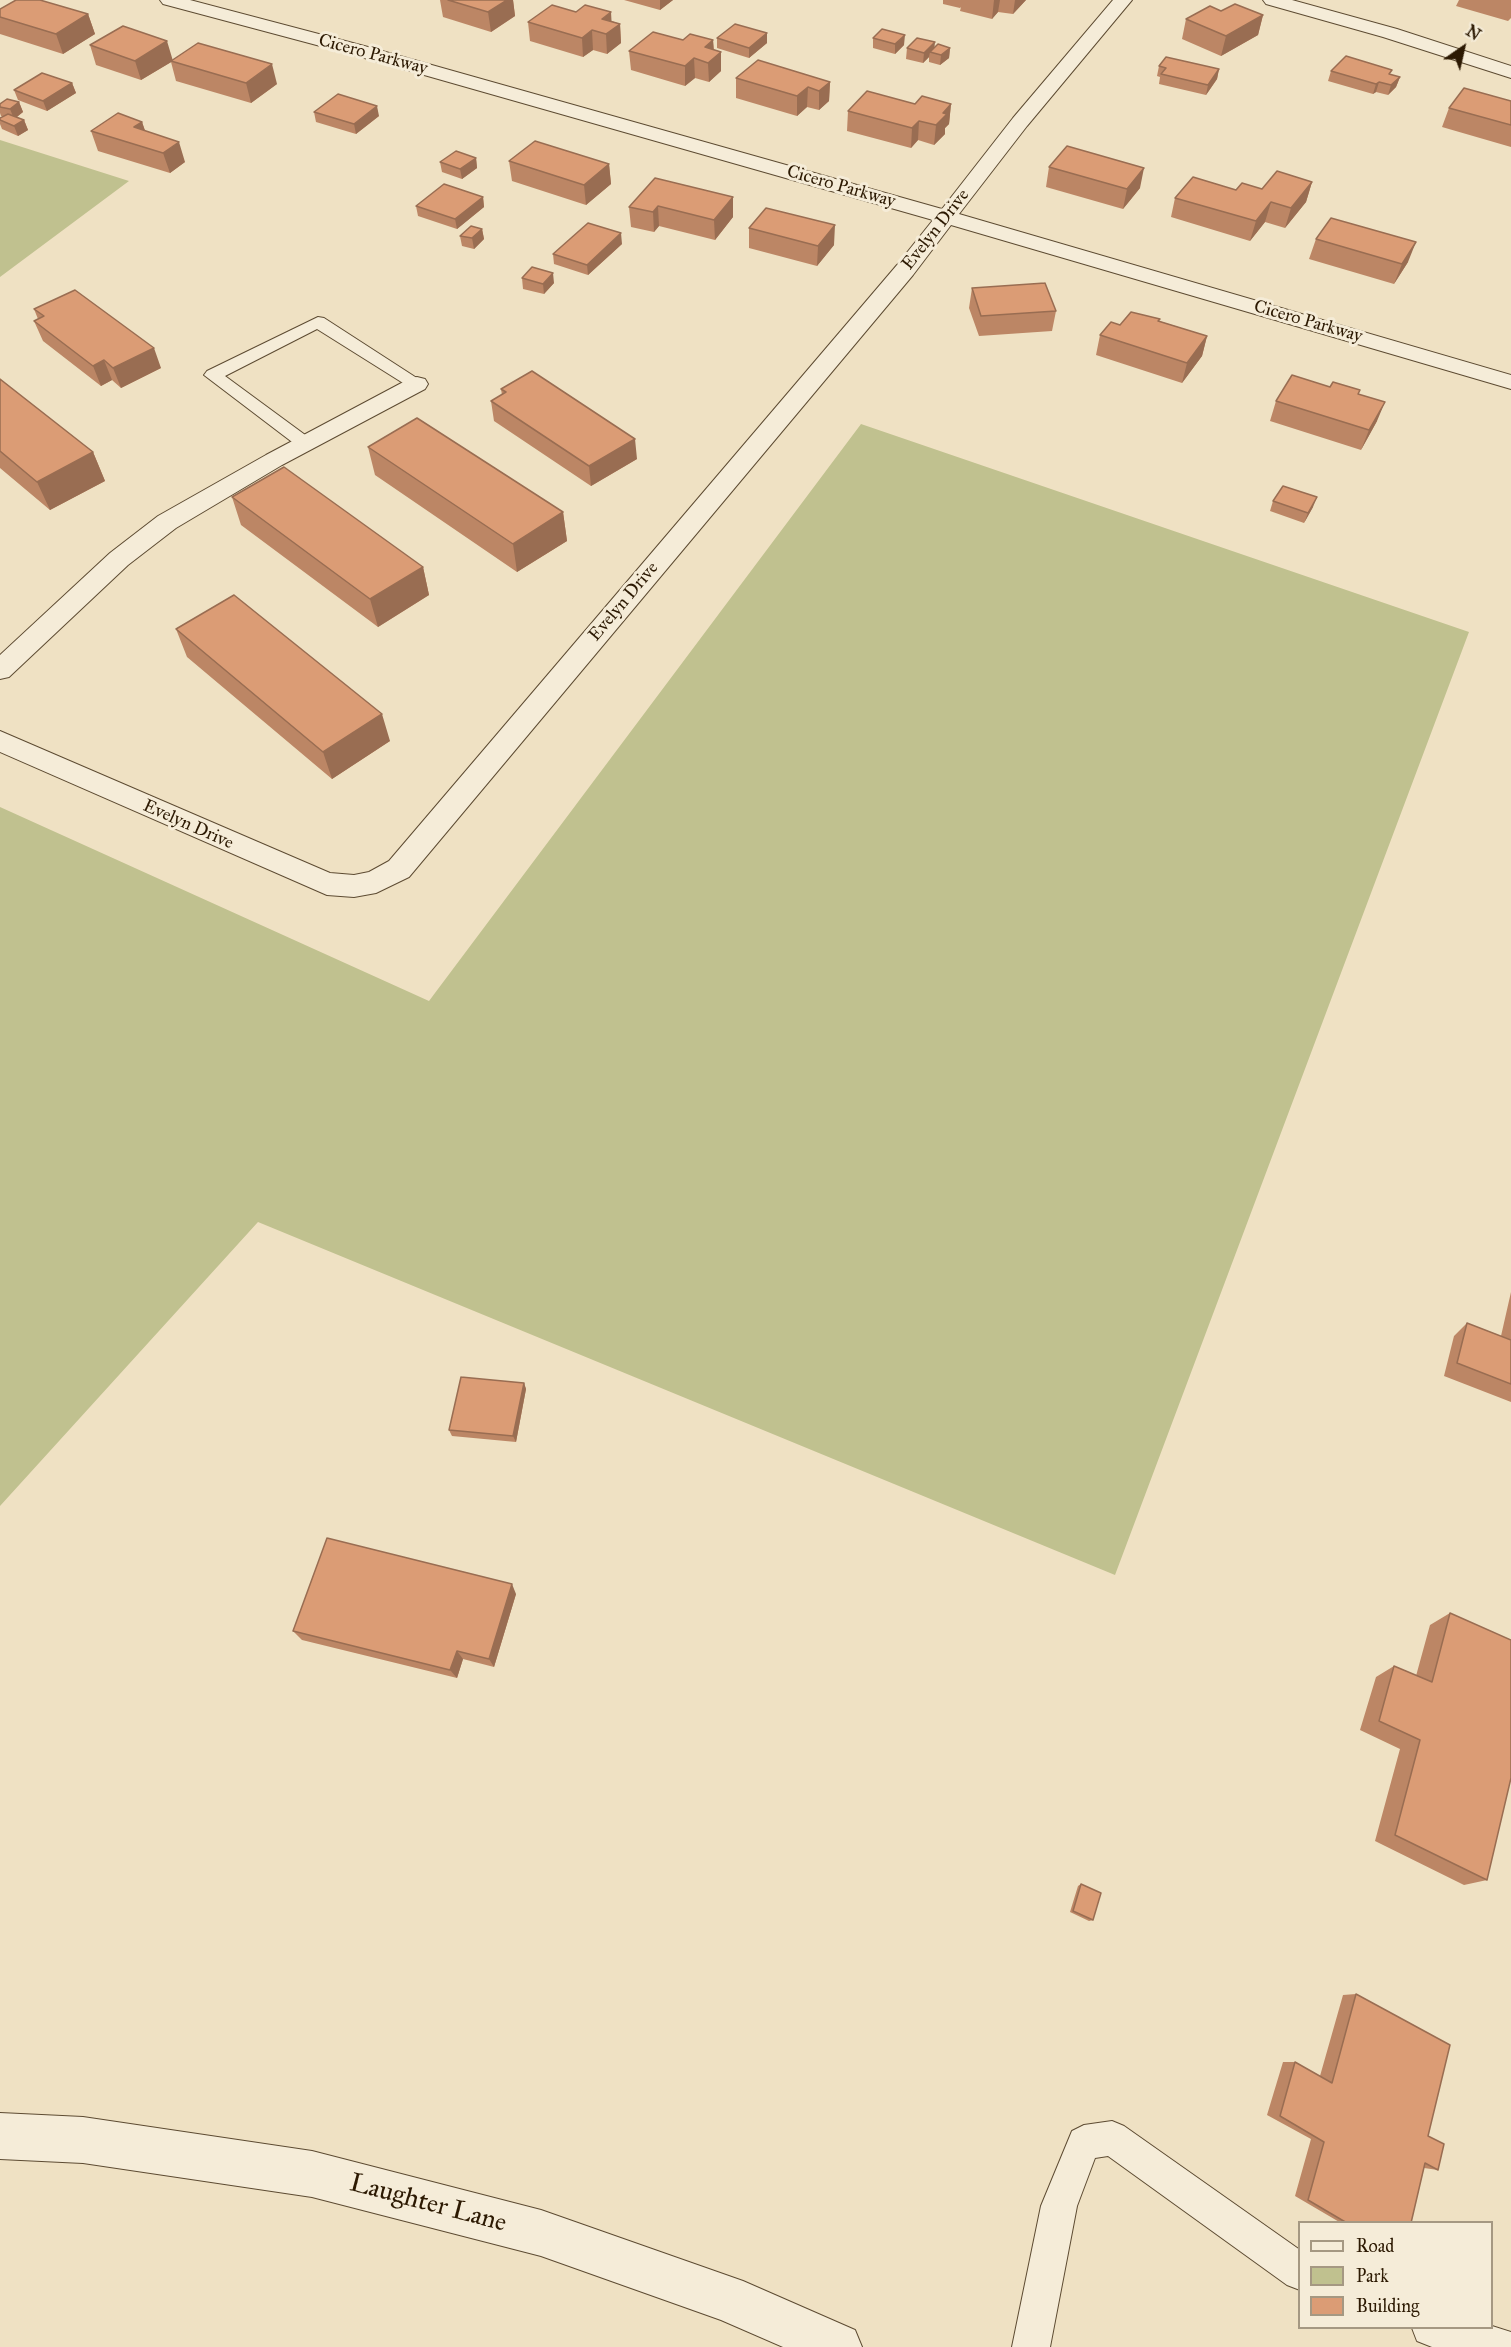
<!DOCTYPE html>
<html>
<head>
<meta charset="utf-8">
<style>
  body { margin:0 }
  #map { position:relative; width:1511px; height:2347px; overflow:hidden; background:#efe1c3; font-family:"IM FELL Great Primer",serif }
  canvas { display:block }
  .legend { position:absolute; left:1298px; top:2221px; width:195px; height:108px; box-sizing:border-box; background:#f5ecd8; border:2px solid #a59882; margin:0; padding:8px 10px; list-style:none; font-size:18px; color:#2c1902 }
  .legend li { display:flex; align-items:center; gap:12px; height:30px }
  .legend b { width:30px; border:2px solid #a59882 }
  .north { position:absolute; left:1433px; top:18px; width:60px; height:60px; -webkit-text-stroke:4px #f5ecd8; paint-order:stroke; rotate:34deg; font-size:16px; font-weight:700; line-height:24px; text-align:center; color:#2c1902 }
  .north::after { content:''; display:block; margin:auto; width:21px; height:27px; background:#2c1902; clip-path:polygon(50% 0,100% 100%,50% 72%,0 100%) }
</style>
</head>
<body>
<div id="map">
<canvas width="1511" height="2347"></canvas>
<ul class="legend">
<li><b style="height:8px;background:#f5ecd8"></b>Road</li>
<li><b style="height:16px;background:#c0c18f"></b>Park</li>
<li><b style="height:16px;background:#db9c75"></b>Building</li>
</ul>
<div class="north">N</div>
</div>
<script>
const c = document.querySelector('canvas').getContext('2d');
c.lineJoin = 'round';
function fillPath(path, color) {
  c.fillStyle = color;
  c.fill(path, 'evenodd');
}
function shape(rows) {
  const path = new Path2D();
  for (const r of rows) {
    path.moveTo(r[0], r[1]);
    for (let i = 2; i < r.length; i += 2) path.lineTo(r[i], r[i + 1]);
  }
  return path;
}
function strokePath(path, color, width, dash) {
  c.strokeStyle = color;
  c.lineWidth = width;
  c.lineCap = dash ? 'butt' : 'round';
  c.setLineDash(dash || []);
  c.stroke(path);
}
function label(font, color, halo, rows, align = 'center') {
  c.font = font + ' "IM FELL Great Primer",serif';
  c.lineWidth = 6;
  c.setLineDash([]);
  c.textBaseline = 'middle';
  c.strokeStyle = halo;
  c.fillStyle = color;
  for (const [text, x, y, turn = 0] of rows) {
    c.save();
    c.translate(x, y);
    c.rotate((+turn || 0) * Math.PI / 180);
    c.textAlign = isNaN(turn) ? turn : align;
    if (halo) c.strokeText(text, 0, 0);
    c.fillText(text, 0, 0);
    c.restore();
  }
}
fillPath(shape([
  [0,140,129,181,0,277],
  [861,424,1469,632,1115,1575,258,1222,0,1506,0,807,429,1001]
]), '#c0c18f');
const service = shape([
  [318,317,324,318,426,384,423,388,411,388,317,329,225,376,312,440,315,444,312,448,306,450,300,448,204,375,207,371,318,317],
  [1112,2121,1124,2126,1300,2250,1300,2290,1287,2285,1108,2156,1095,2158,1077,2206,1050,2347,1012,2347,1041,2206,1072,2131,1084,2125,1112,2121],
  [1492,2326,1511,2332,1511,2347,1432,2347,1417,2341,1412,2328,1492,2328,1492,2326]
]);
const minor = shape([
  [160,0,190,0,368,47,942,209,1013,118,1113,0,1132,0,1027,126,959,214,1511,375,1511,389,951,225,913,275,409,877,376,893,354,897,327,895,0,752,0,731,330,873,354,875,369,872,389,861,897,265,933,220,354,55,163,4,160,0],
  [1263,0,1292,0,1397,29,1511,66,1511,78,1383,37,1266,4,1263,0],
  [417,377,425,379,428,384,425,389,282,465,176,528,128,565,9,677,0,679,0,655,110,553,158,516,266,455,409,379,417,377],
  [0,2113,83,2117,312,2151,541,2210,743,2281,855,2330,862,2347,783,2347,721,2320,541,2256,312,2197,83,2163,0,2159,0,2113]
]);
strokePath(service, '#5d4b32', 2);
strokePath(minor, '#5d4b32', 2);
fillPath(service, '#f5ecd8');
fillPath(minor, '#f5ecd8');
fillPath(shape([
  [440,0,513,0,515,16,491,32,443,17],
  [624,0,673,0,660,10],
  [943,0,960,0,960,1,960,0,1026,0,1013,14,998,12,992,19,960,11,961,7,960,8,943,4],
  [1459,0,1511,0,1511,18,1508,21,1456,6],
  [0,9,88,14,95,34,63,54,0,34],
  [1221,11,1263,15,1258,35,1221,56,1182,39,1186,19],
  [612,21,620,24,621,43,607,54,593,50,583,57,530,41,528,22],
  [767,33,767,43,749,58,717,48,717,38],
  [873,38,904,45,895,54,873,48],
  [683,40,713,40,714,50,721,52,721,71,709,82,695,78,685,86,631,70,629,51],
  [90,45,172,60,277,84,251,103,176,81,171,62,141,80,96,65],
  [907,48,950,48,949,58,940,65,929,62,929,57,923,63,906,59],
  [1159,66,1219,69,1217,79,1206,95,1159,84,1160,77,1157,76],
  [1331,71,1400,77,1396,87,1388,95,1376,92,1373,94,1328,81],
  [736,78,830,82,829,101,819,110,807,107,797,116,736,98],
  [72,83,76,93,47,111,18,100,14,90],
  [1511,101,1511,147,1442,127,1449,108],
  [19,102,23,112,17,117,24,120,28,130,18,136,2,129,0,124,0,118,3,116,1,116,0,113,0,104],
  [915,104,951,104,949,124,945,128,945,134,934,145,918,140,911,148,847,131,848,111],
  [314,112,379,116,356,134,316,122],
  [142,122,145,131,185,162,170,173,98,151,91,131],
  [476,158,477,168,462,179,442,172,440,162],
  [509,161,609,164,611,184,586,205,512,181],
  [1049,167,1140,188,1123,209,1046,187],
  [655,178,733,217,715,240,659,226,654,232,631,227,629,207],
  [1312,182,1306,202,1285,228,1265,222,1250,241,1171,217,1175,198,1236,190,1262,189],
  [483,197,484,207,457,229,418,216,416,206],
  [749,228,834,245,817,266,749,248],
  [482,229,484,239,474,249,462,246,460,236],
  [1316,239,1408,262,1394,284,1309,259],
  [622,244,588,275,554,264,553,254],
  [522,278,554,283,544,294,523,289],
  [972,288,1056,311,1052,331,979,336,969,308],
  [34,309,161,368,121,388,112,380,101,386,43,341,34,321,38,319],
  [1159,321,1207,336,1202,356,1182,383,1096,355,1100,335,1120,325],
  [0,379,93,452,105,481,50,510,0,468],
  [1330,387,1358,394,1377,421,1361,450,1270,421,1276,401],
  [501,389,637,459,591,486,494,421,491,401,502,395],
  [368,447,563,512,567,541,517,572,375,475],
  [232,497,423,567,429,595,378,627,241,525],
  [1273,501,1313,507,1304,523,1270,511],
  [176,629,390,741,332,779,187,657],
  [1511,1292,1511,1402,1444,1376,1454,1336,1467,1323,1501,1336],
  [524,1383,526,1389,516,1442,452,1436,449,1430],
  [516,1594,494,1667,463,1659,457,1678,302,1640,293,1631],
  [1450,1613,1487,1880,1464,1885,1375,1841,1400,1749,1360,1730,1376,1677,1394,1666,1416,1676,1430,1625],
  [1081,1884,1093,1920,1089,1921,1070,1912,1078,1886],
  [1356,1994,1428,2136,1438,2170,1424,2168,1411,2223,1341,2223,1295,2196,1311,2139,1267,2115,1283,2062,1295,2062,1320,2076,1343,1995]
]), '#bc8665');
fillPath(shape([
  [507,0,513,0,515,16,491,32,488,12],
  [660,0,673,0,660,10],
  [994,0,1000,0,998,12,992,19],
  [1015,0,1026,0,1013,14],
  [611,12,612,29,620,24,621,43,607,54,606,34,602,19],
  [88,14,95,34,63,54,56,34],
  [1263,15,1258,35,1221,56,1226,36],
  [592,30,593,50,583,57,582,38],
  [767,33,767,43,749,58,749,48],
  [905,35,904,45,895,54,895,44],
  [713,40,714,58,721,52,721,71,709,82,708,63,705,47],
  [167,41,173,61,141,80,135,61],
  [935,42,934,52,930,52,929,57,923,63,924,53],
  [950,48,949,58,940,65,941,55],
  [694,58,695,78,685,86,685,66],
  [272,64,277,84,251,103,246,83],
  [1219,69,1217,79,1206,95,1208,85],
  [1400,77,1396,87,1388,95,1391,85],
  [830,82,829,101,819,110,819,91],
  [1379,82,1376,92,1373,94,1376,84],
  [72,83,76,93,47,111,43,101],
  [808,87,807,107,797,116,797,96],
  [19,102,23,112,14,119,10,109],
  [951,104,949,124,945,128,945,134,934,145,936,125,943,113],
  [377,106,379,116,356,134,354,124],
  [24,120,28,130,18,136,14,126],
  [919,121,918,140,911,148,912,128],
  [142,122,149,142,141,147,134,127],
  [179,142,185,162,170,173,163,153],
  [476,158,477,168,462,179,460,169],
  [609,164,611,184,586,205,584,185],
  [1144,168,1140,188,1123,209,1127,189],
  [1312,182,1306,202,1285,228,1291,208],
  [483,197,484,207,457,229,455,219],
  [733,197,733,217,715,240,714,220],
  [1271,202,1265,222,1250,241,1256,221],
  [658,206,659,226,654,232,653,212],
  [835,225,834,245,817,266,818,246],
  [482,229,484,239,474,249,472,238],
  [621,233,622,244,588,275,587,265],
  [1416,242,1408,262,1394,284,1402,264],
  [553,273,554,283,544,294,543,284],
  [1207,336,1202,356,1182,383,1187,363],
  [154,348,161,368,121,388,113,368],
  [104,360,112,380,101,386,93,366],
  [1385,402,1377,421,1361,450,1369,430],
  [635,439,637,459,591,486,589,466],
  [93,452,105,481,50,510,37,482],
  [1317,497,1313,507,1304,523,1308,513],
  [563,512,567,541,517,572,513,544],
  [423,567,429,595,378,627,370,599],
  [382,714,390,741,332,779,323,752],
  [524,1383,526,1389,516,1442,513,1436],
  [512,1584,516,1594,494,1667,489,1659],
  [457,1651,463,1659,457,1678,450,1670]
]), '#996d52');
const building = shape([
  [16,0,40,0,88,14,56,34,0,17,0,9,16,0],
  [448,0,507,0,488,12,448,0],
  [1235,4,1263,15,1226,36,1186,19,1210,6,1221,11,1235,4],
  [552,5,576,12,585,5,611,12,602,19,620,24,606,34,592,30,582,38,528,22,552,5],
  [735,24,767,33,749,48,717,38,735,24],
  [123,26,167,41,135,61,90,45,123,26],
  [882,29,905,35,895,44,873,38,882,29],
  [653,32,683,40,690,34,713,40,705,47,721,52,708,63,694,58,685,66,629,51,653,32],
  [917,38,935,42,924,53,907,48,917,38],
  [198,43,272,64,246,83,171,61,198,43],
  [938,44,950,48,941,55,930,52,938,44],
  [1346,56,1392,70,1389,74,1400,77,1391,85,1379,82,1376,84,1331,71,1346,56],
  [1166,57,1219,69,1208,85,1161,74,1166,68,1159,66,1166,57],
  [758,60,830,82,819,91,808,87,797,96,736,78,758,60],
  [42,73,72,83,43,101,14,90,42,73],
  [1464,88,1511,101,1511,125,1449,108,1464,88],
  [867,91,915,104,922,96,951,104,943,113,947,114,936,125,919,121,912,128,848,111,867,91],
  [338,94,377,106,354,124,314,112,338,94],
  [7,99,19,102,10,109,0,107,0,104,7,99],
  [118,113,142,122,134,127,179,142,163,153,91,131,118,113],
  [8,114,24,120,14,126,0,120,0,118,8,114],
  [535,141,609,164,584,185,509,161,535,141],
  [1067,146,1144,168,1127,189,1049,167,1067,146],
  [456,151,476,158,460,169,440,162,456,151],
  [1277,171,1312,182,1291,208,1271,202,1256,221,1175,198,1193,177,1236,190,1242,183,1262,189,1277,171],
  [655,178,733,197,714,220,658,206,653,212,629,207,655,178],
  [444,184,483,197,455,219,416,206,444,184],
  [766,208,835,225,818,246,749,228,766,208],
  [1331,218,1416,242,1402,264,1316,239,1331,218],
  [588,223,621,233,587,265,553,254,588,223],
  [471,226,482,229,472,238,460,236,471,226],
  [532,267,553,273,543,284,522,278,532,267],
  [1045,283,1056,311,981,316,972,288,1045,283],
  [75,290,154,348,113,368,104,360,93,366,34,321,44,316,34,309,75,290],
  [1131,312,1160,319,1158,321,1207,336,1187,363,1100,335,1111,322,1120,325,1131,312],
  [532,371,635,439,589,466,491,401,506,392,501,389,532,371],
  [1292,375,1330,387,1333,382,1360,390,1358,394,1385,402,1369,430,1276,401,1292,375],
  [0,379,93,452,37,482,0,451,0,379],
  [417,418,563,512,513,544,368,447,417,418],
  [284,467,423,567,370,599,232,497,284,467],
  [1283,486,1317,497,1308,513,1273,501,1283,486],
  [234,595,382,714,323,752,176,629,234,595],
  [1467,1323,1511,1340,1511,1384,1457,1363,1467,1323],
  [461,1377,524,1383,513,1436,449,1430,461,1377],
  [327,1538,512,1584,489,1659,457,1651,450,1670,293,1631,327,1538],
  [1450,1613,1511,1640,1511,1778,1487,1880,1395,1835,1420,1740,1379,1721,1394,1666,1432,1682,1450,1613],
  [1081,1884,1101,1893,1093,1920,1073,1911,1081,1884],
  [1356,1994,1450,2045,1428,2136,1444,2144,1438,2170,1425,2163,1411,2223,1347,2223,1308,2200,1324,2142,1280,2116,1295,2062,1332,2083,1356,1994]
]);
fillPath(building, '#db9c75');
strokePath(building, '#996d52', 1.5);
label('18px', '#2c1902', '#f5ecd8', [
  ["Cicero Parkway",373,55,15],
  ["Cicero Parkway",841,187,16],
  ["Evelyn Drive",936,230,-52],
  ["Cicero Parkway",1308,322,16],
  ["Evelyn Drive",624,602,-50],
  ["Evelyn Drive",188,825,24]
]);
label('26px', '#2c1902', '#f5ecd8', [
  ["Laughter Lane",428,2204,15]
]);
</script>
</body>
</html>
